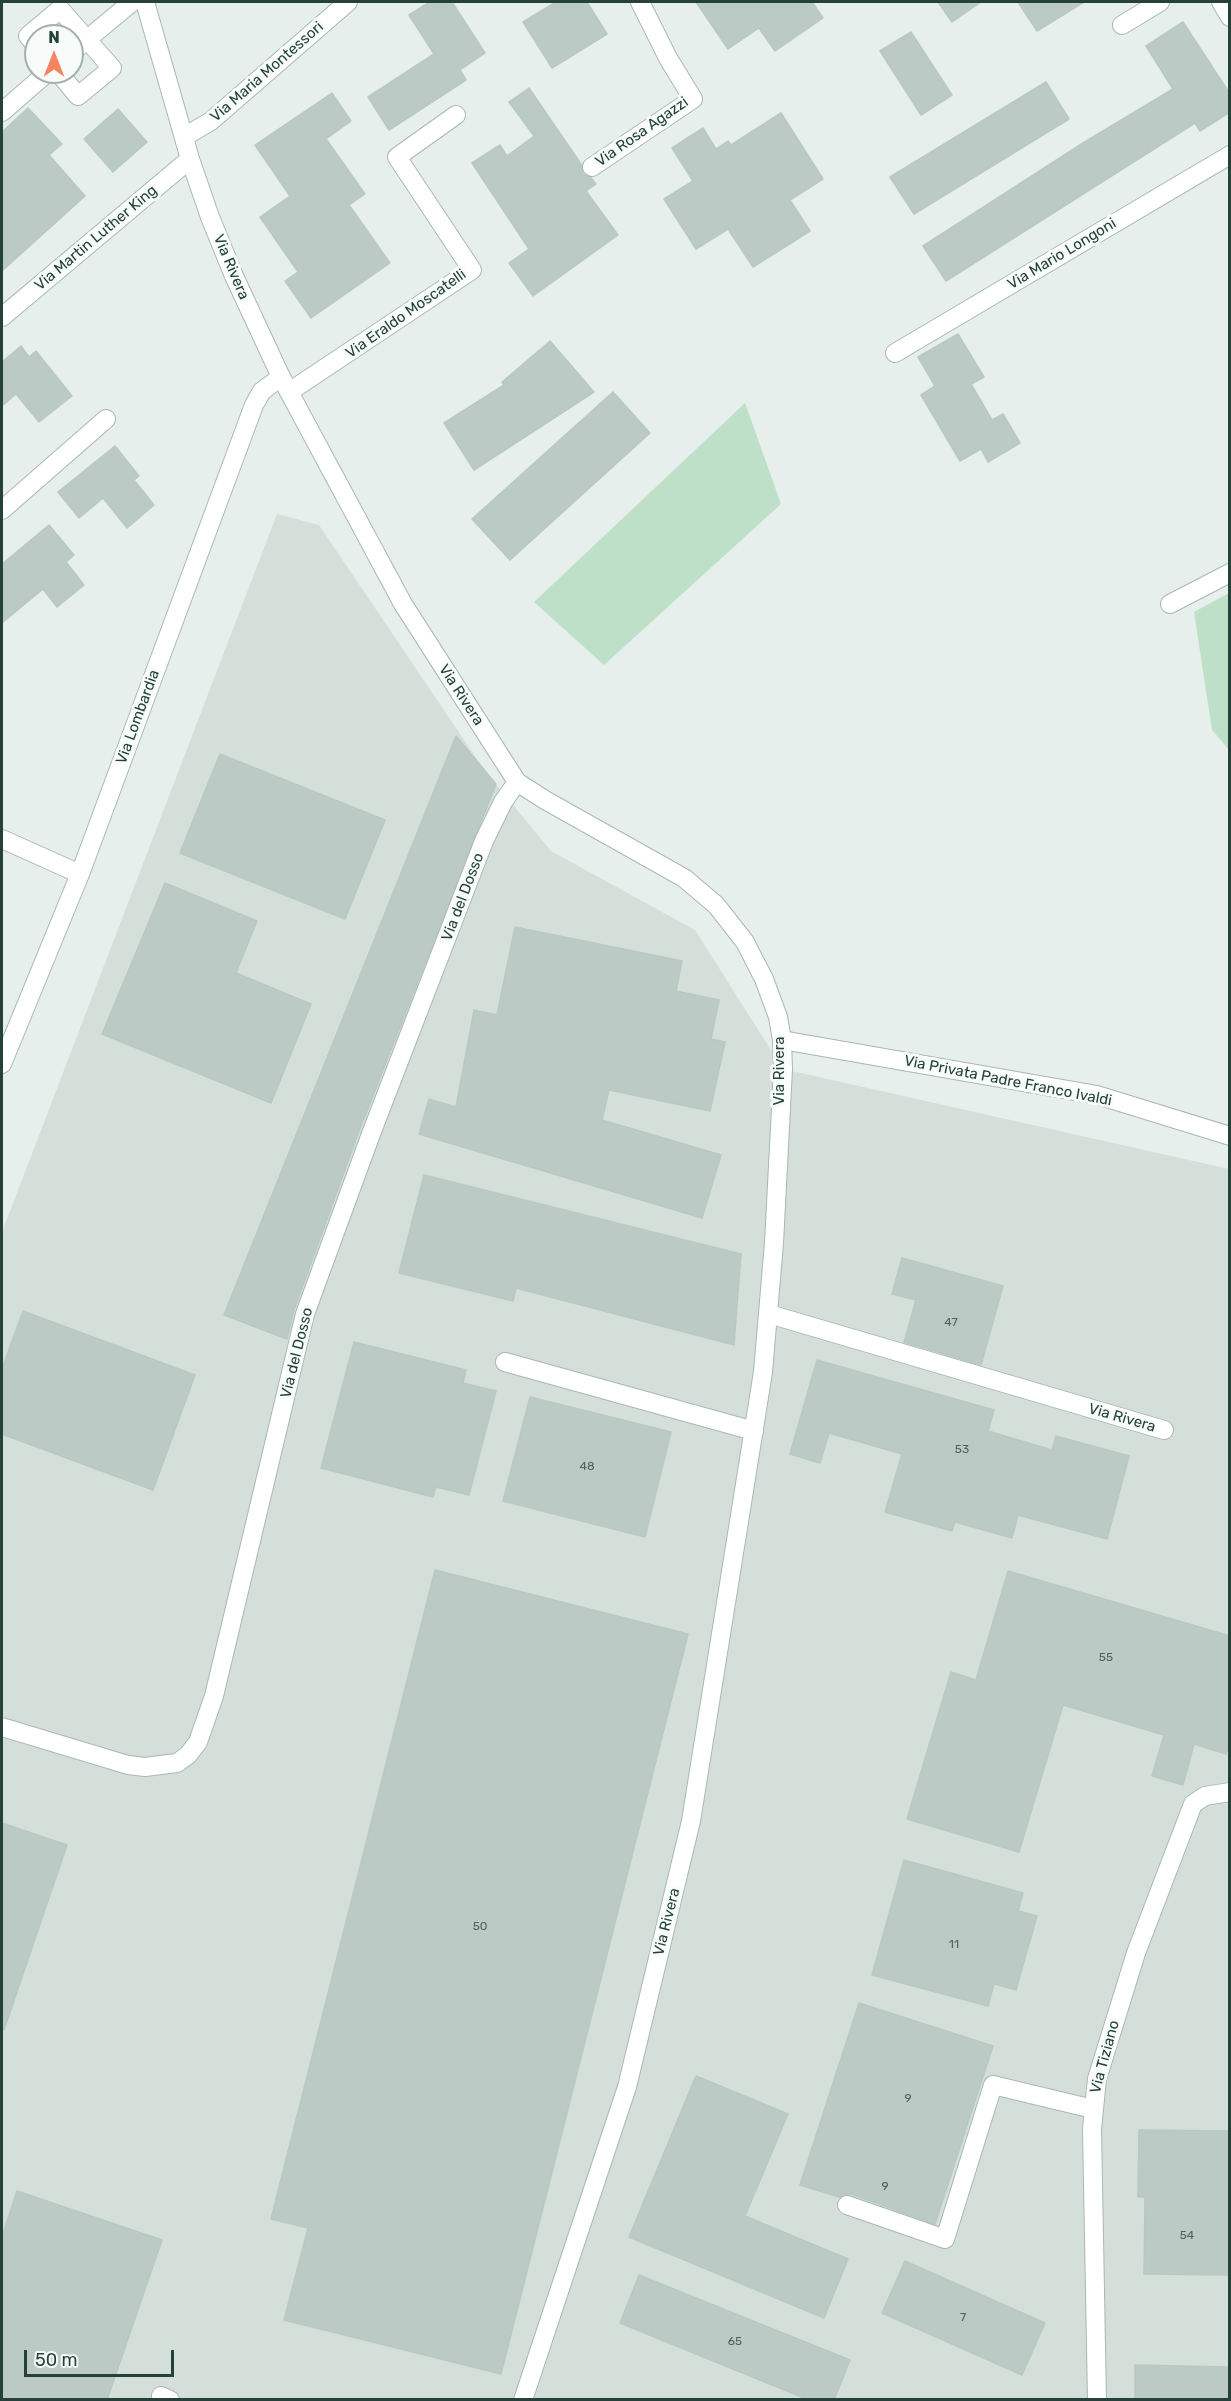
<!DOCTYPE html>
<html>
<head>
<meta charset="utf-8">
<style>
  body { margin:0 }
  #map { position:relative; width:1231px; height:2401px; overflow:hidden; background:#e6efeb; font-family:Rubik,sans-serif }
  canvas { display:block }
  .frame { position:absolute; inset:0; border:3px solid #24423a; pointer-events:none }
  .north { position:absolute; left:24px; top:24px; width:60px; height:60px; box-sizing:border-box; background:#f7fbf9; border:2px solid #a3b1ad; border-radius:50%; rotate:0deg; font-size:16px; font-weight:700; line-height:24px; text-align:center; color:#24423a }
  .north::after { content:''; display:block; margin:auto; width:21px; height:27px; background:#f4845f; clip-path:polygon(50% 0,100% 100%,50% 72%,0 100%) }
  .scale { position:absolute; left:24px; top:2350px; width:150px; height:27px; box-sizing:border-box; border:3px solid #24423a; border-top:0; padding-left:8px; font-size:18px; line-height:21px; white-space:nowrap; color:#24423a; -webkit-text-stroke:4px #f7fbf9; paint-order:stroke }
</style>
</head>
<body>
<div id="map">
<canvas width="1231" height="2401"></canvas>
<div class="frame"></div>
<div class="north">N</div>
<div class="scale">50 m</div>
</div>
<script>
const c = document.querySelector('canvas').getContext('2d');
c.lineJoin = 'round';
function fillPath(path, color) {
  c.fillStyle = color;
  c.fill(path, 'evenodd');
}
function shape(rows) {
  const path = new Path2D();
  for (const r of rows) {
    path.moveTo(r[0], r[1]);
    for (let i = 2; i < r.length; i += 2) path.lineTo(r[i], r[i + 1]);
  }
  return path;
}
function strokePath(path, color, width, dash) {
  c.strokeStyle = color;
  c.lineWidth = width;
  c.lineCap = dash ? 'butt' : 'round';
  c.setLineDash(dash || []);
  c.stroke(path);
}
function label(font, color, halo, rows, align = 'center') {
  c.font = font + ' Rubik,sans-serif';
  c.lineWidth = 6;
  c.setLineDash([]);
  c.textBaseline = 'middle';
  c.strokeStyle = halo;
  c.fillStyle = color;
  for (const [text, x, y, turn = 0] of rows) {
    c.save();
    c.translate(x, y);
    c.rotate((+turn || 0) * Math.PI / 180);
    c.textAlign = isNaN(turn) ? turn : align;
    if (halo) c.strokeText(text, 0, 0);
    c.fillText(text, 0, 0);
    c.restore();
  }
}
fillPath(shape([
  [277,514,319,525,485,771,551,851,695,930,783,1069,1229,1169,1229,2399,2,2399,2,1232]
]), '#d4dfda');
fillPath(shape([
  [745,403,781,504,604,665,534,602],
  [1229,593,1229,750,1212,730,1194,612]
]), '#bfe0c8');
const building = shape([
  [430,2,452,2,485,53,460,70,466,80,389,130,368,97,434,54,409,15,430,2],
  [556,2,587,2,607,34,552,68,523,22,556,2],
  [696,2,812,2,823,18,775,51,759,28,728,49,696,2],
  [938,2,981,2,952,22,938,2],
  [1018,2,1084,2,1037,31,1018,2],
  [1183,22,1230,94,1230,112,1200,131,1195,123,946,281,923,246,1083,143,1173,89,1146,46,1183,22],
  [911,32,952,95,921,115,880,51,911,32],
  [1046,82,1069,119,914,214,890,177,1046,82],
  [529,88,581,164,583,174,591,178,596,184,586,191,618,235,533,296,509,263,529,249,472,163,500,145,507,156,534,136,509,102,529,88],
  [332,93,351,121,326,139,365,194,349,205,390,263,311,318,285,281,298,272,260,217,290,196,255,145,332,93],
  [28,108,62,144,49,155,85,196,2,271,2,132,28,108],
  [118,109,147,142,113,172,84,139,118,109],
  [781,113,823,179,790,200,810,231,753,267,728,229,696,249,664,199,693,181,672,148,703,128,716,149,728,141,731,145,781,113],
  [958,334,984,377,971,384,992,420,1003,414,1020,443,988,462,981,449,960,461,921,395,935,386,918,357,958,334],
  [550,341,594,392,474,470,444,423,504,385,502,382,550,341],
  [21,346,29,357,36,351,72,396,39,422,16,394,2,406,2,362,21,346],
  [613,392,650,433,510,560,472,519,613,392],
  [115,446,139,476,134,480,154,505,127,528,103,498,79,518,58,492,115,446],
  [49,525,74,555,66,562,84,585,57,607,43,589,2,623,2,564,49,525],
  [456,736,496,784,359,1131,294,1310,287,1339,224,1315,456,736],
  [220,754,385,820,345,919,180,853,220,754],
  [165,883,257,921,236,973,311,1004,271,1103,102,1034,165,883],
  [515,927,682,961,676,991,719,1000,711,1039,725,1042,710,1111,609,1090,602,1120,721,1155,702,1218,419,1134,429,1099,456,1107,474,1010,497,1015,515,927],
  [424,1175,741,1254,734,1345,516,1288,513,1301,399,1273,424,1175],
  [902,1258,1003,1286,981,1365,904,1342,916,1300,892,1294,902,1258],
  [23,1311,195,1375,153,1490,2,1434,2,1369,23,1311],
  [354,1342,466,1370,463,1383,496,1391,469,1495,436,1487,433,1497,321,1468,354,1342],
  [817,1360,994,1410,988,1431,1052,1450,1056,1436,1129,1456,1107,1539,1018,1515,1012,1538,955,1522,952,1531,885,1512,902,1454,829,1433,820,1463,790,1454,817,1360],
  [530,1397,671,1432,645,1537,503,1501,530,1397],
  [435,1570,688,1634,501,2374,284,2320,308,2228,271,2219,435,1570],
  [1008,1571,1230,1636,1230,1743,1226,1754,1194,1744,1183,1785,1152,1776,1164,1735,1063,1705,1019,1852,907,1819,951,1672,976,1680,1008,1571],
  [2,1823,67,1845,4,2030,2,2029,2,1823],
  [904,1860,1023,1893,1018,1911,1037,1916,1016,1990,994,1984,988,2006,872,1975,904,1860],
  [859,2003,993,2046,935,2224,851,2194,839,2197,800,2185,859,2003],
  [696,2076,788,2114,745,2216,848,2259,824,2318,629,2237,696,2076],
  [1139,2130,1230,2131,1230,2275,1144,2274,1145,2197,1138,2197,1139,2130],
  [17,2191,162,2240,107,2400,2,2400,2,2237,17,2191],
  [905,2261,1045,2323,1022,2375,882,2313,905,2261],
  [639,2275,850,2360,834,2400,809,2400,620,2323,639,2275],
  [1135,2365,1230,2367,1230,2400,1135,2400,1135,2365]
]);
fillPath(building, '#bbcac4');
strokePath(building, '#b8c9c2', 1.5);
const minor = shape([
  [145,2,190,159,210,217,234,276,281,377,403,604,517,782,545,800,684,878,716,905,745,942,764,979,778,1017,782,1040,783,1069,774,1243,763,1372,691,1821,627,2087,523,2400],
  [1221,2,1230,17],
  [1122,25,1160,2],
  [36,46,28,36,60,9,112,68,78,96,58,72],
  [72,52,132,2],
  [2,112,48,72],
  [184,137,211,121,348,2],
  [592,167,693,99,668,58,640,2],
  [2,317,190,159],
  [895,353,1230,155],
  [289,392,472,270,397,157,456,115],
  [2,510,106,419],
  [1170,604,1230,573],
  [2,839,80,874],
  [782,1040,1097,1095,1230,1136],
  [2,1064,80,874,254,405,262,391,281,377],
  [769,1314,1164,1430],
  [505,1362,754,1431],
  [2,1727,128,1765,145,1767,177,1763,188,1755,198,1742,214,1696,305,1314,371,1134,484,841,503,802,517,782],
  [847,2205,945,2239,993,2085,1093,2109],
  [161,2396,170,2400],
  [1097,2400,1092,2129,1097,2079,1136,1953,1193,1804,1205,1796,1230,1792]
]);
strokePath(minor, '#a8b8b2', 20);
strokePath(minor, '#fff', 18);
label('12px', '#4a645c', null, [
  ["47",951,1323],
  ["53",962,1450],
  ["48",587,1467],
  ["55",1106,1658],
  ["50",480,1927],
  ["11",954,1945],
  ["9",908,2099],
  ["9",885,2187],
  ["54",1187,2236],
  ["7",963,2318],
  ["65",735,2342]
]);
label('15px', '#24423a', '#f7fbf9', [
  ["Via Maria Montessori",267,72,-41],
  ["Via Rosa Agazzi",642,132,-35],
  ["Via Martin Luther King",96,238,-40],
  ["Via Mario Longoni",1062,254,-31],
  ["Via Rivera",231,267,67],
  ["Via Eraldo Moscatelli",406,314,-35],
  ["Via Rivera",461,695,57],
  ["Via Lombardia",138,717,-70],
  ["Via del Dosso",463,897,-69],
  ["Via Rivera",780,1071,-90],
  ["Via Privata Padre Franco Ivaldi",1008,1081,11],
  ["Via del Dosso",297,1353,-76],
  ["Via Rivera",1122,1418,16],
  ["Via Rivera",667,1922,-76],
  ["Via Tiziano",1105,2057,-75]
]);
</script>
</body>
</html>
